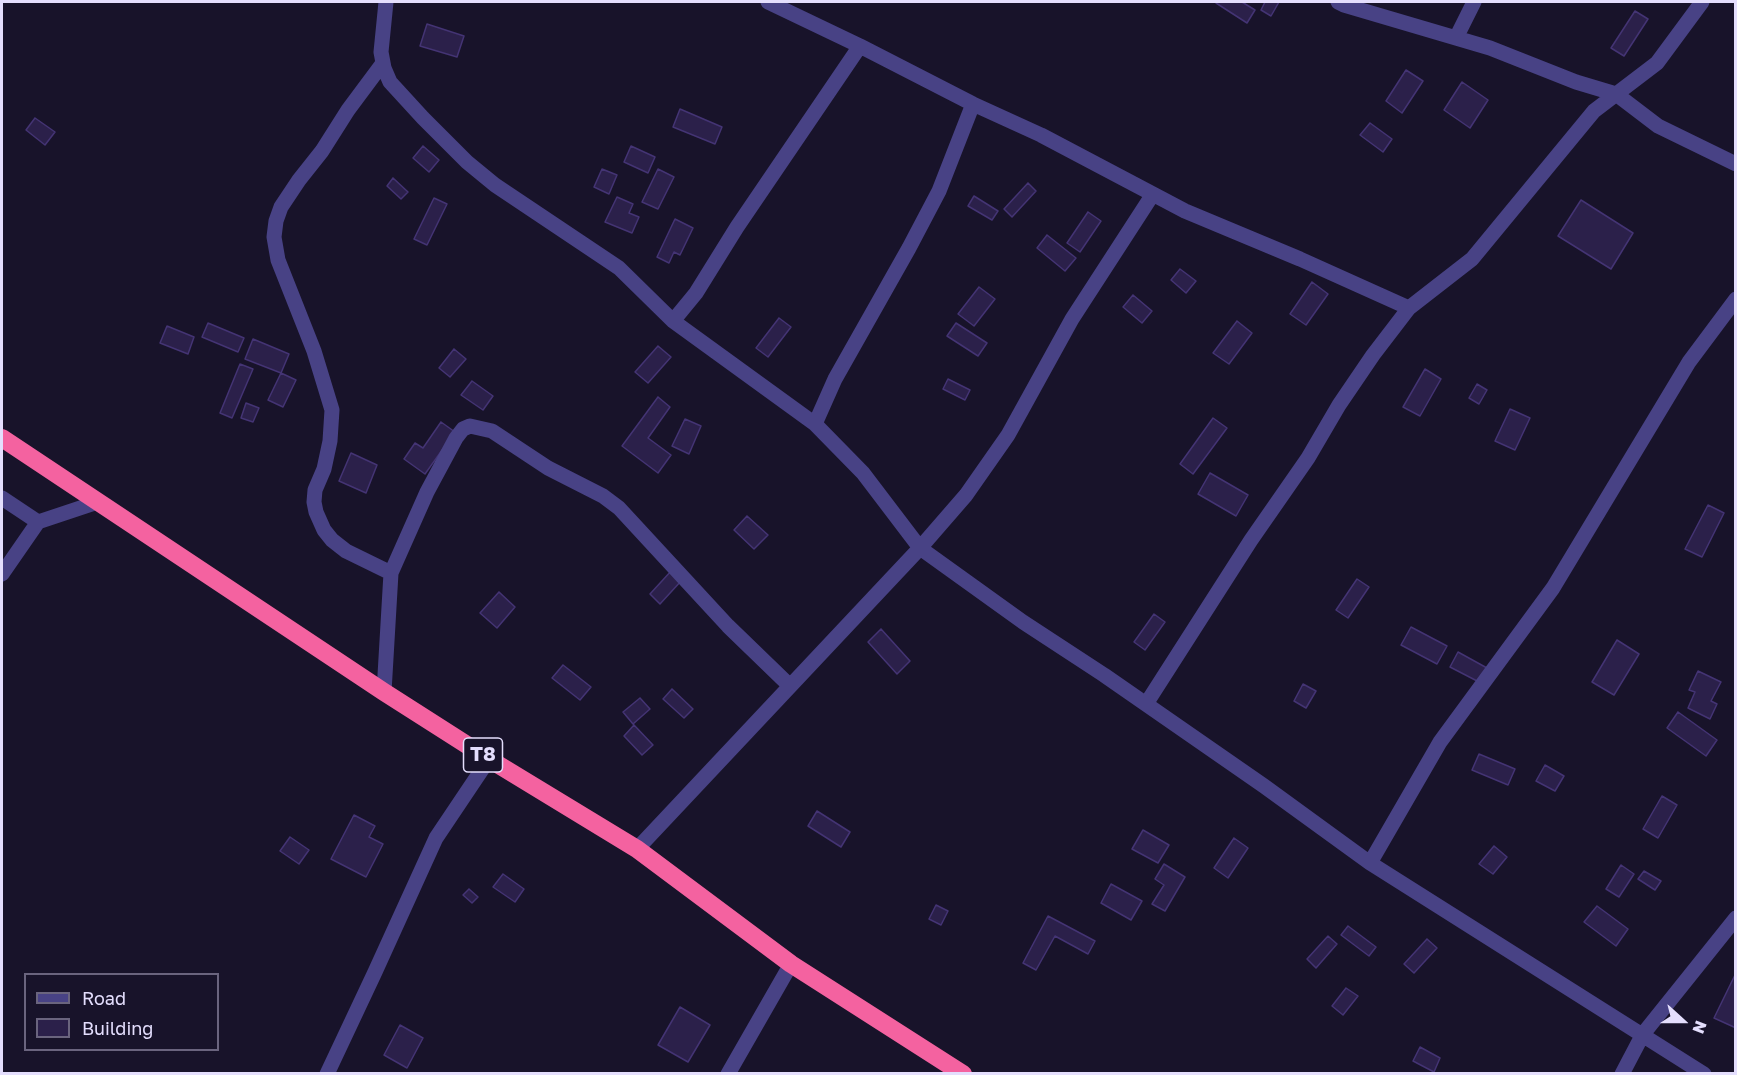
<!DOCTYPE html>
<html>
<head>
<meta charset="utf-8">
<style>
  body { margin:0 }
  #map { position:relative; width:1737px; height:1075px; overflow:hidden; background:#18132a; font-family:"Golos Text",sans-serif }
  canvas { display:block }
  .frame { position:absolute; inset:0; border:3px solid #e4defd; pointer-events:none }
  .legend { position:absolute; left:24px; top:973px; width:195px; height:78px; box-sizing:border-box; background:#18132a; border:2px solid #6a647e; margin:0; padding:8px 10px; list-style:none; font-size:18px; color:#e4defd }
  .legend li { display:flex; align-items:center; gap:12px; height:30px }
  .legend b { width:30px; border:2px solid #6a647e }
  .north { position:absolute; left:1653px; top:991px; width:60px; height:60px; -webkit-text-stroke:4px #18132a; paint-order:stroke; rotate:111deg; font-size:16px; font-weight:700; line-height:24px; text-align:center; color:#e4defd }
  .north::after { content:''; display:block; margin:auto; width:21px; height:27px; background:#e4defd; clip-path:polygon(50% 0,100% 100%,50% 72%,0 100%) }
</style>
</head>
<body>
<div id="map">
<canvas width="1737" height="1075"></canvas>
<div class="frame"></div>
<ul class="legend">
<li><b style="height:8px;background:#484285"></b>Road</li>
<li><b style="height:16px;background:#2b204a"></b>Building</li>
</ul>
<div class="north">N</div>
</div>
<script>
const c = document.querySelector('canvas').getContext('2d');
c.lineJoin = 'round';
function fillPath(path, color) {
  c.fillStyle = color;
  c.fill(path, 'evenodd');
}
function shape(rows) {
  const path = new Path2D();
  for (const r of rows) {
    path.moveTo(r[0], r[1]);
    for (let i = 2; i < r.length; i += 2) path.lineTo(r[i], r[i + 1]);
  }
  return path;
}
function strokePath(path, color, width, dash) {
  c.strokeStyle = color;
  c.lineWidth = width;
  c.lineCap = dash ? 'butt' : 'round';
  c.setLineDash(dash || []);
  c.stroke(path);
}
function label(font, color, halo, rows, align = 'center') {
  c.font = font + ' "Golos Text",sans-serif';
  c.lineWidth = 4.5;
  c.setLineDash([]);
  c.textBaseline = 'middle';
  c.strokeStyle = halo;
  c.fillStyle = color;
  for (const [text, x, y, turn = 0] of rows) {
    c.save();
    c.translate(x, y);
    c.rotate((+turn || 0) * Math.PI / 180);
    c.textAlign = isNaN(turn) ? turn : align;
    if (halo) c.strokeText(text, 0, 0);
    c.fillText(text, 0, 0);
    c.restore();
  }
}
const building = shape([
  [1217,2,1242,2,1255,10,1247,23,1216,3,1217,2],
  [1265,2,1279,2,1271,16,1261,10,1265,2],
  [1635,11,1648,19,1624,56,1611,48,1635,11],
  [427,24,464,36,457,57,420,46,427,24],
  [1406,70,1423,81,1402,113,1386,101,1406,70],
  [1462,82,1488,100,1470,128,1444,110,1462,82],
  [680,109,722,127,715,144,673,127,680,109],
  [35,118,55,132,45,145,26,130,35,118],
  [1370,123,1392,139,1383,152,1360,135,1370,123],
  [423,146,439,160,429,172,413,158,423,146],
  [631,146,655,157,648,173,624,162,631,146],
  [602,169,617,175,609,194,594,187,602,169],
  [658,169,674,177,658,209,642,202,658,169],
  [393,178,408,192,401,199,387,186,393,178],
  [1028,183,1036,191,1012,217,1004,209,1028,183],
  [974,196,998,211,992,220,968,206,974,196],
  [617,197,633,204,629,213,639,217,632,233,605,222,617,197],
  [434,198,447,204,427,245,414,239,434,198],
  [1581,200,1633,233,1611,269,1558,236,1581,200],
  [1088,212,1101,221,1080,252,1067,243,1088,212],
  [675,219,693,228,680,255,674,252,669,263,657,257,675,219],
  [1047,235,1076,258,1065,271,1037,248,1047,235],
  [1180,269,1196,281,1186,293,1171,280,1180,269],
  [1312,282,1328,294,1306,325,1290,314,1312,282],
  [979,287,995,299,974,326,958,314,979,287],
  [1133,295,1152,311,1142,323,1123,307,1133,295],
  [779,318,791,327,768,357,756,348,779,318],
  [1237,321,1252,333,1229,364,1213,353,1237,321],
  [208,323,244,338,238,352,202,337,208,323],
  [956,323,987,343,978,356,947,336,956,323],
  [167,326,194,337,188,354,160,343,167,326],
  [253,339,289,354,281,373,245,359,253,339],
  [658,346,671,357,648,383,635,372,658,346],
  [454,349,466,359,450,377,439,368,454,349],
  [240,364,253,369,232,418,220,413,240,364],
  [1425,369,1441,379,1420,416,1403,407,1425,369],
  [281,373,296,380,283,407,268,400,281,373],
  [948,379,970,390,965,400,943,389,948,379],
  [472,381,493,396,483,410,461,395,472,381],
  [1477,384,1487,390,1479,404,1469,398,1477,384],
  [658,397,670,407,648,438,671,455,658,473,622,446,658,397],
  [246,403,259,408,253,422,241,418,246,403],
  [1510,409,1530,418,1515,450,1495,441,1510,409],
  [1213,418,1227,428,1193,474,1180,464,1213,418],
  [685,419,701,426,689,454,672,446,685,419],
  [441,422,455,432,425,474,404,459,415,443,423,448,441,422],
  [351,453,377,465,366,493,339,481,351,453],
  [1210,473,1248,495,1236,516,1198,494,1210,473],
  [1708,505,1724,513,1702,557,1685,549,1708,505],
  [747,516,768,535,754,549,734,530,747,516],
  [672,570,682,580,660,604,650,594,672,570],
  [1357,579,1369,587,1348,618,1336,610,1357,579],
  [499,592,515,607,497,628,480,613,499,592],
  [1154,614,1165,622,1145,650,1134,642,1154,614],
  [1411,627,1447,646,1437,664,1401,645,1411,627],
  [881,629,910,661,897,674,868,642,881,629],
  [1617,640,1639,654,1614,695,1592,682,1617,640],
  [1458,652,1487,668,1479,682,1450,667,1458,652],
  [563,665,591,687,580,700,552,678,563,665],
  [1698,671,1721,682,1711,701,1717,704,1710,719,1688,708,1695,692,1689,690,1698,671],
  [1303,684,1316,691,1306,708,1294,701,1303,684],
  [672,689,693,709,684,718,663,699,672,689],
  [640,698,650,709,633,724,623,712,640,698],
  [1678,712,1717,740,1706,756,1667,728,1678,712],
  [634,725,653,745,642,755,624,736,634,725],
  [1479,754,1515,769,1508,785,1472,770,1479,754],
  [1545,765,1564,776,1555,791,1536,781,1545,765],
  [1662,796,1677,805,1658,838,1643,829,1662,796],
  [817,811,850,832,841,847,808,826,817,811],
  [354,815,375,826,369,837,383,844,366,877,331,859,354,815],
  [1143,830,1169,845,1158,863,1132,849,1143,830],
  [290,837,309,850,299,864,280,851,290,837],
  [1234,838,1248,848,1228,878,1214,868,1234,838],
  [1494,846,1507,857,1493,874,1479,864,1494,846],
  [1164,864,1185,877,1165,911,1152,904,1164,885,1155,879,1164,864],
  [1621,865,1634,874,1619,897,1606,889,1621,865],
  [1644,871,1661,881,1655,890,1638,879,1644,871],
  [503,874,524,889,515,902,493,887,503,874],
  [1111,884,1142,901,1131,920,1101,903,1111,884],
  [469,889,478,897,472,903,463,895,469,889],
  [936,905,948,911,941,925,929,919,936,905],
  [1597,906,1628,929,1616,946,1584,922,1597,906],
  [1048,916,1095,941,1088,954,1055,936,1036,970,1023,963,1048,916],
  [1348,926,1376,947,1369,956,1341,935,1348,926],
  [1328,936,1337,944,1316,968,1307,959,1328,936],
  [1427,939,1437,948,1414,973,1404,964,1427,939],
  [1735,975,1736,976,1736,1028,1714,1018,1735,975],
  [1346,988,1358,996,1343,1015,1332,1006,1346,988],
  [680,1007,710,1025,688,1062,658,1045,680,1007],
  [400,1025,423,1038,407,1068,384,1055,400,1025],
  [1420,1047,1440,1058,1434,1072,1413,1061,1420,1047]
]);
fillPath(building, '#2b204a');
strokePath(building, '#443474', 1.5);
strokePath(shape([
  [386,2,381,52,384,68,390,82,423,118,467,162,495,185,619,268,673,321,815,424,863,473,920,548,1023,622,1104,675,1264,786,1370,863,1704,1074],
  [768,2,860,46,973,104,1041,135,1185,211,1300,259,1409,308],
  [1338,2,1344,5,1490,48,1576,82,1616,94,1658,126,1736,164],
  [1456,38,1474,2],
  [383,63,348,110,322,151,299,180,281,207,276,221,274,237,278,260,314,351,332,410,330,441,324,469,315,490,314,502,316,512,324,530,332,540,346,551,391,573],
  [673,321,696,293,737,227,860,46],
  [815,424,835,379,909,248,939,191,973,104],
  [2,498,38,522],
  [2,574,38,522,98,502],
  [384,692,391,573,427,492,456,438,463,429,470,426,492,431,548,468,603,496,619,508,728,626,790,686],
  [1146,704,1251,540,1308,458,1339,405,1373,355,1409,308,1472,259,1594,111,1657,63,1702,2],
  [637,849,920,548,966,495,1008,435,1072,319,1153,194],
  [1370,863,1440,742,1553,588,1689,362,1736,299],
  [327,1074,375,972,436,838,489,759],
  [728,1074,791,964],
  [1622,1074,1643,1034,1736,918]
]), '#484285', 15);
strokePath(shape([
  [2,438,384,692,489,759,637,849,791,964,963,1074]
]), '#f462a0', 18);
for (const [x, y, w] of [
  [483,755,39]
]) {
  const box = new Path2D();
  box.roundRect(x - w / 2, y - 17, w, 34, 4.5);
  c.fillStyle = '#18132a';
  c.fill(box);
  strokePath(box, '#e4defd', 1.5);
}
label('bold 20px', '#e4defd', null, [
  ["T8",483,755]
]);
</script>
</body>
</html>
